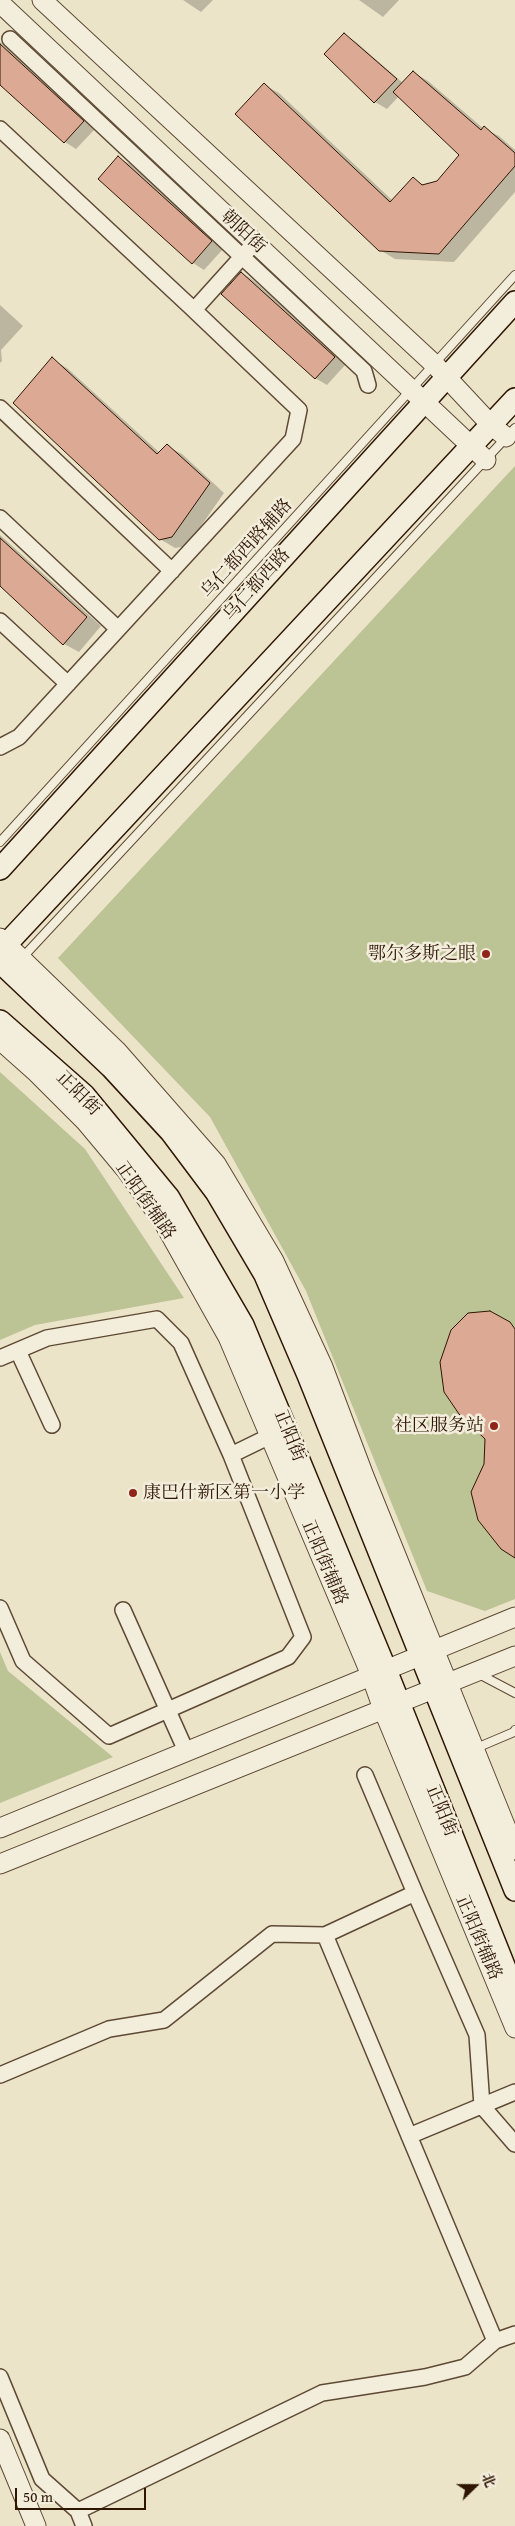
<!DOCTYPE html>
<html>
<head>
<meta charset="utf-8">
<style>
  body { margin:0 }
  #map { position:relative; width:515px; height:2526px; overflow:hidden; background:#ece4c9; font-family:"Gentium Book Plus","Noto Serif SC",serif }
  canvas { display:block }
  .north { position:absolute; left:450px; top:2461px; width:50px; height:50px; -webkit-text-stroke:4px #f3eddc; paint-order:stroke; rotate:68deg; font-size:14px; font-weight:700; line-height:20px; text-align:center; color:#2e1603 }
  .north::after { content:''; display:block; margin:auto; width:18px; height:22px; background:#2e1603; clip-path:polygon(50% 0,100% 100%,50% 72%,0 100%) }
  .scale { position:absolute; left:15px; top:2488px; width:131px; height:22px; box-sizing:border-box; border:2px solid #2e1603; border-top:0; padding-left:6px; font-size:15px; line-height:18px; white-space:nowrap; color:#2e1603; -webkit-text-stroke:4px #f3eddc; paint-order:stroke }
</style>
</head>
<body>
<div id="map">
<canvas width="515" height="2526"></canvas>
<div class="north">北</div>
<div class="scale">50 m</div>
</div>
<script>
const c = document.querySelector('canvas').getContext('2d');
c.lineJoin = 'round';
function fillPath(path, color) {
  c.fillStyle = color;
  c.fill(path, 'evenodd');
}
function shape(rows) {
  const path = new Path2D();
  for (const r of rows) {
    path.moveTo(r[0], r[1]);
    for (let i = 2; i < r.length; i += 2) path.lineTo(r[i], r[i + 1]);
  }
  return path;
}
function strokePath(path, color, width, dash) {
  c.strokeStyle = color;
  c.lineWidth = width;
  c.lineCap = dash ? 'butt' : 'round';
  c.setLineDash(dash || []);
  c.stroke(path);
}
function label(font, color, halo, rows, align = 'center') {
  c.font = font + ' "Gentium Book Plus","Noto Serif SC",serif';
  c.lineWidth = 5;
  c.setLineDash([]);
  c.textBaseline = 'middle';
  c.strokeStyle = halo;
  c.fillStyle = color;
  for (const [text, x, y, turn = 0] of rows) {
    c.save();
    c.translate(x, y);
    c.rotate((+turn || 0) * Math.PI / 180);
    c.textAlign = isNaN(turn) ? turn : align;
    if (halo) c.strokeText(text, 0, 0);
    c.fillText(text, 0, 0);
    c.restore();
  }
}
fillPath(shape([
  [515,466,515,1599,485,1611,427,1591,306,1291,210,1117,58,958],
  [0,1072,85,1149,184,1298,35,1325,0,1340],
  [0,1652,8,1671,113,1757,0,1803]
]), '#bcc394');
fillPath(shape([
  [183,0,213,0,201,12],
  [359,0,399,0,383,17],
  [344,35,356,42,403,83,413,72,428,81,484,129,499,136,515,150,515,192,454,262,395,259,380,250,264,85,279,93,393,201,414,179,426,186,437,182,461,155,399,96,387,109,375,102,326,54],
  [0,42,95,129,76,149,65,142,0,83],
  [118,158,130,164,223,249,204,270,193,263],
  [242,273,253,280,346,364,327,385,315,378],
  [0,305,23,326,1,350,2,361,0,363],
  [52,359,67,368,160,453,167,446,182,454,224,493,187,546,175,548,160,539],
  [0,535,101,626,79,652,64,644,0,584]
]), '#0003');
const building = shape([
  [344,33,397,79,374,103,324,54,344,33],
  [0,44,84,121,64,143,0,85,0,44],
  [413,71,481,130,484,126,515,153,515,166,439,254,379,251,235,114,264,83,390,202,413,177,422,185,437,181,459,155,393,92,413,71],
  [118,156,212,241,192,264,98,179,118,156],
  [241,272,335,357,315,379,221,294,241,272],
  [52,357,157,454,167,444,210,483,172,537,159,540,13,403,52,357],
  [0,538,87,617,63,645,0,586,0,538],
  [490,1311,510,1322,515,1329,515,1558,501,1549,478,1520,471,1492,484,1464,485,1439,459,1414,444,1392,440,1362,451,1330,468,1313,490,1311]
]);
fillPath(building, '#dca994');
strokePath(building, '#2e1603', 1);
const service = shape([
  [0,842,515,275],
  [22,958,515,428],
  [477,1673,515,1693],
  [474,1749,514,1732,515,1730]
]);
const minor = shape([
  [10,39,364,371,368,385],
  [0,129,194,310,249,249],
  [0,408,172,571],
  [0,518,118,629],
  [0,621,68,684],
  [0,747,19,737,293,439,299,410,194,310],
  [18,1351,52,1425],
  [0,1358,47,1338,157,1319,181,1343,231,1455,270,1436],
  [0,1608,23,1661,109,1736,288,1657,303,1637,231,1455],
  [123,1610,186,1751],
  [415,1893,477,2035,482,2106,515,2144],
  [325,1935,415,1893,365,1775],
  [0,2075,109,2029,164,2020,272,1934,325,1935,495,2341,465,2367,425,2377,322,2393,78,2511,42,2479,0,2377],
  [409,2136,515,2092],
  [495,2341,515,2334],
  [78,2511,84,2526]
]);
const tertiary = shape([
  [42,0,435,365,491,425,506,437],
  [0,3,486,460],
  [0,938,117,1051,216,1164,274,1261,323,1367,364,1476,515,1850],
  [0,1040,37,1073,85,1121,126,1170,164,1223,228,1337,371,1675,383,1709,515,2028],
  [0,1828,515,1617],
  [0,1864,515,1656],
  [0,2439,36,2526]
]);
const secondary = shape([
  [0,869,515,302],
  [0,951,515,399],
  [0,962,111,1067,171,1132,216,1192,265,1275,308,1375,515,1890],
  [0,1021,84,1095,169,1198,243,1325,386,1670,515,1993]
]);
strokePath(service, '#5e4a34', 10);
strokePath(minor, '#5e4a34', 18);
strokePath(tertiary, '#5e4a34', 21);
strokePath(secondary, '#2e1603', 24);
strokePath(service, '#f3eddc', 8);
strokePath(minor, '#f3eddc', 15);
strokePath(tertiary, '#f3eddc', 19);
strokePath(secondary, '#f3eddc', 21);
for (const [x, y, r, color] of [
  [486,954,5,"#8f2418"],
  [494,1426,5,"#8f2418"],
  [133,1493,5,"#8f2418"]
]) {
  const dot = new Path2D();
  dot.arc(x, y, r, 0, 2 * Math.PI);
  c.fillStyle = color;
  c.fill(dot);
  strokePath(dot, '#f3eddc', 2);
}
label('18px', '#2e1603', '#f3eddc', [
  ["朝阳街",243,232,43],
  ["乌仁都西路辅路",247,549,-48],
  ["乌仁都西路",257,585,-48],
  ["正阳街",78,1094,45],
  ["正阳街辅路",145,1201,55],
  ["正阳街",289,1436,68],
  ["正阳街辅路",324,1563,67],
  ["正阳街",441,1811,68],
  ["正阳街辅路",478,1938,67]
]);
label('18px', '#2e1603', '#f3eddc', [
  ["鄂尔多斯之眼",476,954],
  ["社区服务站",484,1426],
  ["康巴什新区第一小学",143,1493,"left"]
], 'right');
</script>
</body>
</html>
